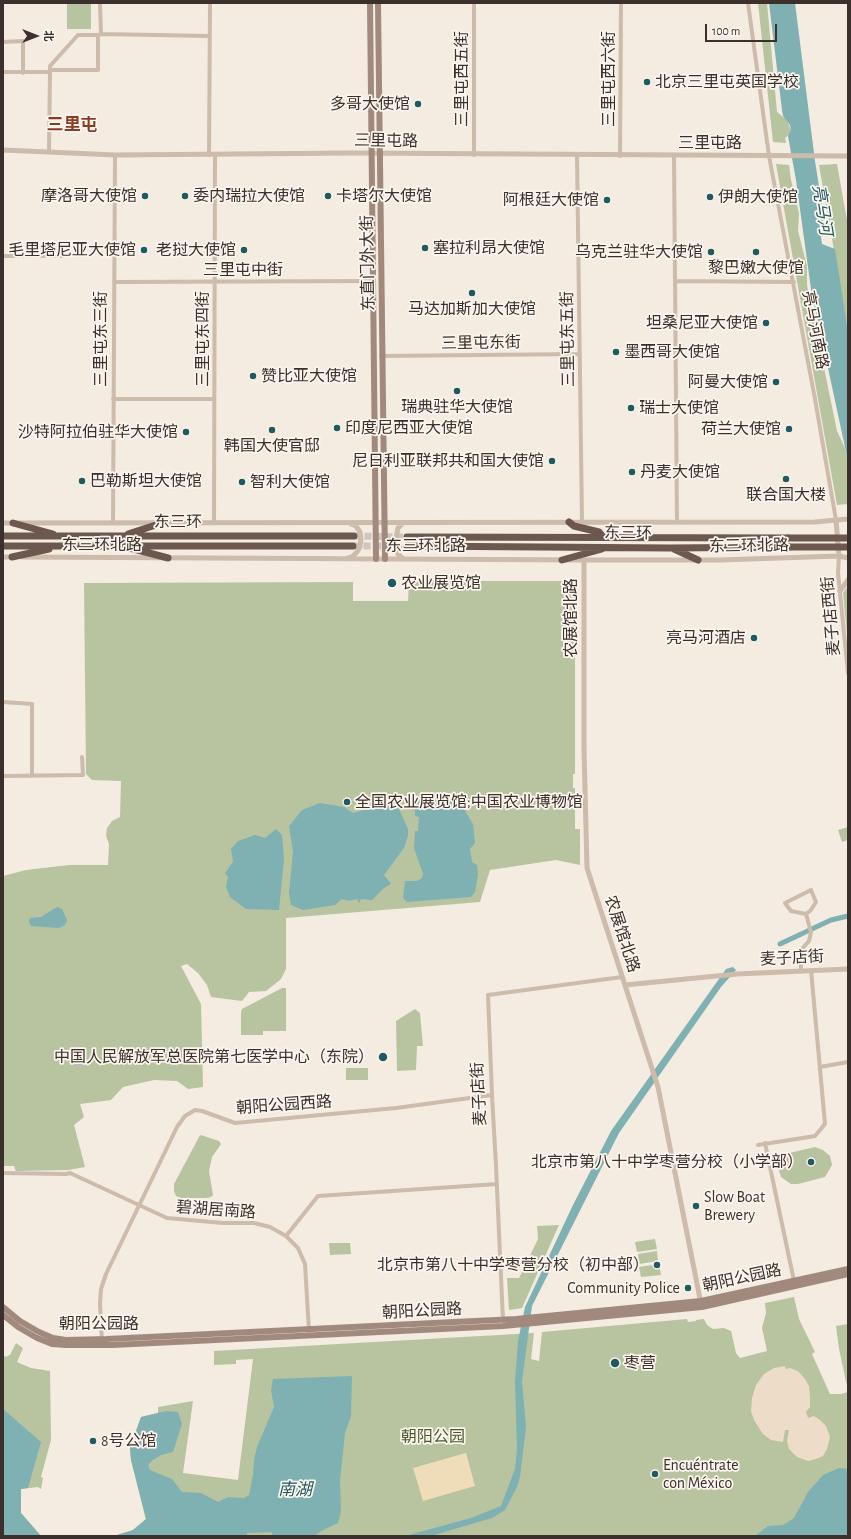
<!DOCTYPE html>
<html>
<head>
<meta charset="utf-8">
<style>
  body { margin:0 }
  #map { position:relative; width:851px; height:1539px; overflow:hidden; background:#f4ebe1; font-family:"Alegreya Sans","Noto Sans SC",sans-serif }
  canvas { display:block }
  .frame { position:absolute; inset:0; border:4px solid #3b302b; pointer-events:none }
  .north { position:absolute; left:16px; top:16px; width:40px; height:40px; -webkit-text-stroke:3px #fbf5ee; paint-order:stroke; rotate:90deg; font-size:11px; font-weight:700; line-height:16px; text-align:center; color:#3b302b }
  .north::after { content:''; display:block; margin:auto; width:14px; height:18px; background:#3b302b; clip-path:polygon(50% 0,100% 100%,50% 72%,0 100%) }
  .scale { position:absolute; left:705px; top:24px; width:72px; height:18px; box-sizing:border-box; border:2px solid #3b302b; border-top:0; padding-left:5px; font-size:12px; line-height:14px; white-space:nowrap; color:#3b302b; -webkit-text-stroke:3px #fbf5ee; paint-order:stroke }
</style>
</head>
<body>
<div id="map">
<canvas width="851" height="1539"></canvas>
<div class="frame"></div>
<div class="north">北</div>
<div class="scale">100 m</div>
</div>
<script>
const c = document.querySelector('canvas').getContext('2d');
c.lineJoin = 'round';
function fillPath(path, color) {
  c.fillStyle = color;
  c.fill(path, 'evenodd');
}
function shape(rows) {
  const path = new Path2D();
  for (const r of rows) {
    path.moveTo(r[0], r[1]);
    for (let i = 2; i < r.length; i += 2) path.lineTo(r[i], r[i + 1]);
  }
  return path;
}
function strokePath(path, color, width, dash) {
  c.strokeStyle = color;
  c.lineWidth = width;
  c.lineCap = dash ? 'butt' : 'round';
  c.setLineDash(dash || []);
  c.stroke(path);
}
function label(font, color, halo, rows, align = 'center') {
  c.font = font + ' "Alegreya Sans","Noto Sans SC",sans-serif';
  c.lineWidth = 3.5;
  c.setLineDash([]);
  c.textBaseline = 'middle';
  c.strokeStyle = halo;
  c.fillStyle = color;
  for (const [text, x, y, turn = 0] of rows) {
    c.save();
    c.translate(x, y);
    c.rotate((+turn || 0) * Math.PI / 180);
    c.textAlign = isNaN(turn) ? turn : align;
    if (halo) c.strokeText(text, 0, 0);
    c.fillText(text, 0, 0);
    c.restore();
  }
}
fillPath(shape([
  [67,3,91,3,91,29,67,29],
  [758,3,767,3,777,112,787,120,791,130,790,134,785,138,786,143,773,142],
  [776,164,789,165,791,180,799,213,798,231,807,266,807,285,837,431,845,448,848,461,847,490,848,494,848,504,837,505],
  [837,164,848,226,848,330,819,165],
  [409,581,575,581,575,774,573,774,573,788,575,788,575,829,580,829,580,865,556,860,490,870,480,902,286,918,286,969,281,979,266,991,249,992,242,1001,211,997,207,985,198,973,187,964,181,966,201,1004,203,1087,188,1089,177,1081,154,1080,123,1087,111,1100,80,1104,84,1117,74,1125,85,1167,68,1170,16,1171,14,1166,3,1166,3,876,26,870,69,865,108,865,109,844,106,836,107,828,112,821,120,817,121,781,92,780,86,774,84,583,353,582,353,601,408,601],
  [848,586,848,645,843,593],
  [848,827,848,840,842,842,838,830],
  [282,988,286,988,286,1031,263,1031,263,1035,241,1035,241,1012,242,1009],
  [415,1009,420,1013,423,1046,417,1046,416,1070,397,1071,396,1021],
  [346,1068,368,1068,368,1080,346,1080],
  [201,1135,219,1141,221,1144,212,1157,209,1171,213,1195,211,1197,206,1198,181,1198,176,1196,174,1191,174,1184,199,1137],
  [815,1147,823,1150,830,1156,832,1165,825,1177,798,1184,791,1184,781,1177,778,1167,783,1157,789,1153],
  [559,1225,522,1308,509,1310,507,1278,519,1278,538,1239,537,1226],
  [655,1239,657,1249,637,1252,635,1242],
  [329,1243,350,1243,351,1254,330,1255],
  [657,1251,658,1261,639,1264,638,1254],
  [659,1264,661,1275,641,1277,639,1267],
  [794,1297,799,1319,815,1352,812,1354,830,1394,841,1394,848,1392,848,1536,114,1536,133,1530,146,1519,131,1460,130,1448,141,1417,158,1413,158,1407,193,1401,183,1473,238,1480,253,1359,236,1360,236,1364,214,1365,214,1351,534,1333,531,1359,539,1361,542,1332,687,1319,688,1322,696,1321,696,1320,704,1319,707,1325,713,1329,724,1328,731,1331,736,1353,740,1358,767,1351,762,1328,766,1313,765,1303],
  [848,1324,848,1387,846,1382,839,1349,836,1326],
  [16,1343,23,1348,17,1362,31,1368,50,1371,51,1440,41,1477,43,1478,41,1489,38,1487,21,1489,21,1513,41,1536,3,1536,3,1355,6,1357,10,1355]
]), '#b8c4a0');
fillPath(shape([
  [466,1453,475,1486,423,1501,413,1468]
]), '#efdcb8');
fillPath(shape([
  [785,1366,786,1369,790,1368,798,1371,805,1379,809,1386,810,1398,810,1407,806,1412,808,1418,814,1416,820,1420,826,1426,830,1437,827,1449,823,1456,816,1459,808,1461,797,1457,789,1449,787,1441,789,1430,785,1430,783,1442,771,1440,763,1434,754,1420,751,1411,752,1398,756,1385,764,1374,774,1368]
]), '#ecdcc8');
fillPath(shape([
  [769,3,795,3,815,161,824,218,820,231,822,244,835,249,848,331,848,461,811,289,796,180,788,136,791,130,790,125,783,116,782,110],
  [437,795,447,797,464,809,473,824,475,843,470,849,472,862,477,865,478,875,475,892,471,897,407,902,403,898,405,881,417,881,422,878,423,874,414,848,415,831,418,831,419,817,415,816,415,810,411,809,411,802,425,797],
  [320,803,344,807,353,813,386,804,393,804,399,809,408,829,408,836,404,848,384,875,391,884,384,888,372,900,361,899,359,903,357,899,349,901,342,899,335,905,303,910,291,905,289,893,293,852,289,826,302,810],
  [276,829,282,835,284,859,279,910,246,909,230,897,226,887,228,877,225,873,233,862,231,849,238,841,255,835,265,838],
  [57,907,62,909,67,920,65,925,59,928,31,926,29,922,30,918,41,917],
  [733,967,736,970,721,987,619,1133,532,1306,522,1381,526,1427,520,1477,517,1487,505,1510,492,1518,431,1536,405,1536,471,1518,501,1506,515,1469,517,1449,515,1382,518,1341,525,1307,573,1205,611,1131,726,969],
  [352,1376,351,1416,345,1433,340,1480,341,1511,338,1523,321,1531,315,1536,272,1536,272,1532,247,1533,247,1536,114,1536,133,1530,146,1519,131,1460,130,1448,141,1417,166,1411,178,1412,182,1424,173,1452,161,1455,153,1460,148,1465,150,1470,172,1479,182,1492,201,1493,218,1502,228,1497,244,1498,249,1495,253,1475,254,1460,257,1447,274,1407,271,1390,273,1379],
  [3,1409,41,1442,28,1488,21,1489,21,1513,41,1536,3,1536],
  [839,1468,848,1469,848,1536,755,1536,768,1526,783,1525,794,1518,808,1492,823,1475]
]), '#7fb0b2');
strokePath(shape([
  [780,944,831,920,848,916]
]), '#7fb0b2', 5);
strokePath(shape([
  [354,536,407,537],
  [353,546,407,546]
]), '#cfc6bd', 7, [7, 3.5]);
strokePath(shape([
  [100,3,101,34],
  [748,3,769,156,815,399,836,520],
  [3,42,23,41,23,73],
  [50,70,50,66,78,35,98,35],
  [3,72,50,72],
  [49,152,50,70,98,70,98,35,101,34,209,36],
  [209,155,210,3],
  [474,155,474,3],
  [577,155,582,522],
  [620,156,621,3],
  [674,156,677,522],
  [3,256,62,256],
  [676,281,794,282],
  [114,282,373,281],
  [381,356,580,354],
  [113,399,214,399],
  [113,523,115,155],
  [214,523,215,155],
  [839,556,838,573,848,673],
  [3,702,32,704,32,776],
  [3,776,83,775,82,757],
  [801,970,800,951,809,941,811,932,806,914,811,910,816,902,811,890,785,903,791,911,806,914],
  [820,1067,848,1062],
  [765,1143,794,1281],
  [758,1145,815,1136,825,1124,811,970],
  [3,1173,66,1174,70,1173,167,1218,223,1223,254,1223,270,1227,286,1236,298,1248,305,1264,309,1331],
  [286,1236,318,1196,497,1184],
  [503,1321,496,1166,492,1095,488,995,622,977],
  [102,1341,100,1304,101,1289,106,1274,177,1127,185,1116,195,1110,202,1111,235,1123,396,1108,492,1095]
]), '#cdbbac', 4);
strokePath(shape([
  [3,150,115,155,354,153,848,156],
  [836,520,839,556],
  [3,523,815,522,848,519],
  [403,523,398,528,396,539,398,554,403,559],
  [3,557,14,557],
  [22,557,584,560,720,560,839,556,848,558],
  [348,558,352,557,357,552,360,547,361,539,360,532,356,526,351,524],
  [584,560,584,749,587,868,658,1087,701,1304],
  [840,591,848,580],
  [625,985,737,974,848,969]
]), '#cdbbac', 5);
strokePath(shape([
  [370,3,376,559],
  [378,3,385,559],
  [3,1307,20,1321,39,1332,53,1338,66,1340,107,1339,516,1319,701,1301,848,1269],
  [3,1315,18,1327,37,1338,52,1344,66,1345,113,1345,503,1326,702,1307,848,1274]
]), '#a18a7d', 6);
strokePath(shape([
  [569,522,574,526,599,532,603,537],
  [13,523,53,534],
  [128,534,162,523],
  [3,536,354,536],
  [407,537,788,538],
  [3,546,353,546],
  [407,546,670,548,789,547],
  [130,548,168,558],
  [674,549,698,560],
  [12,557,49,549],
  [562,560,602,549]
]), '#6c584f', 7);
strokePath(shape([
  [788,538,848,538],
  [789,547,848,547]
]), '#6c584f', 7);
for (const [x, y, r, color] of [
  [647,82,4,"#1f5a5e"],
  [418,104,4,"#1f5a5e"],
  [145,196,4,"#1f5a5e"],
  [185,196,4,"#1f5a5e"],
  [328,196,4,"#1f5a5e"],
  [710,197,4,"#1f5a5e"],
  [607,200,4,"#1f5a5e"],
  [425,248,4,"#1f5a5e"],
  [144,250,4,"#1f5a5e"],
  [244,250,4,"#1f5a5e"],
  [711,252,4,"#1f5a5e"],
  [756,252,4,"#1f5a5e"],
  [472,293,4,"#1f5a5e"],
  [766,323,4,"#1f5a5e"],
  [616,352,4,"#1f5a5e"],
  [253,376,4,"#1f5a5e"],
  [776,382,4,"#1f5a5e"],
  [457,391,4,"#1f5a5e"],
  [631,408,4,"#1f5a5e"],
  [337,428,4,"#1f5a5e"],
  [789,429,4,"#1f5a5e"],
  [272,430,4,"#1f5a5e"],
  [186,432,4,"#1f5a5e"],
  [552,461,4,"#1f5a5e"],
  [632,472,4,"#1f5a5e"],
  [786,479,4,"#1f5a5e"],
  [82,481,4,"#1f5a5e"],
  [242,482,4,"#1f5a5e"],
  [392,583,5,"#1f5a5e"],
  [754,638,4,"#1f5a5e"],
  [347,802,4,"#1f5a5e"],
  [383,1057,5,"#1f5a5e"],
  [811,1162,4,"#1f5a5e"],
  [696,1206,4,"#1f5a5e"],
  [657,1265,4,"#1f5a5e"],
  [688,1288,4,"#1f5a5e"],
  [615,1363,5,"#1f5a5e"],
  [93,1441,4,"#1f5a5e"],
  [655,1474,4,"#1f5a5e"]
]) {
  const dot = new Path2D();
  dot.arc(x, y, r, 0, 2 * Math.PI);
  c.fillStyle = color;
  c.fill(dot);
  strokePath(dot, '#fbf5ee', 1.5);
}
label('16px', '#3b302b', '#fbf5ee', [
  ["三里屯西五街",462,79,-90],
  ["三里屯西六街",609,79,-90],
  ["三里屯路",386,141,1],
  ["三里屯路",710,143],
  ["东直门外大街",368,263,-91],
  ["三里屯中街",243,270],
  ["亮马河南路",815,330,79],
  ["三里屯东三街",101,339,-90],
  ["三里屯东四街",203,339,-90],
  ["三里屯东五街",568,339,-91],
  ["三里屯东街",481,343,-1],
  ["东三环",178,522],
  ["东三环",628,533,1],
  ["东三环北路",102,545],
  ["东三环北路",426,546],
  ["东三环北路",749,546,-1],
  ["麦子店西街",831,616,-95],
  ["农展馆北路",571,618,-90],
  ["农展馆北路",622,934,72],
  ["麦子店街",792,958,-3],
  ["麦子店街",479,1094,-93],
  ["朝阳公园西路",284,1105,-4],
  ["碧湖居南路",216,1210,4],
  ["朝阳公园路",742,1278,-12],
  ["朝阳公园路",422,1311,-3],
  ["朝阳公园路",99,1324]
]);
label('16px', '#3b302b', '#fbf5ee', [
  ["北京三里屯英国学校",655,82],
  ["多哥大使馆",410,104,"right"],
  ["摩洛哥大使馆",137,196,"right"],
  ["委内瑞拉大使馆",193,196],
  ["卡塔尔大使馆",336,196],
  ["伊朗大使馆",718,197],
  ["阿根廷大使馆",599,200,"right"],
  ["塞拉利昂大使馆",433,248],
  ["毛里塔尼亚大使馆",136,250,"right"],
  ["老挝大使馆",236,250,"right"],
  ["乌克兰驻华大使馆",703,252,"right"],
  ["黎巴嫩大使馆",756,268,"center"],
  ["马达加斯加大使馆",472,309,"center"],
  ["坦桑尼亚大使馆",758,323,"right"],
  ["墨西哥大使馆",624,352],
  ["赞比亚大使馆",261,376],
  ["阿曼大使馆",768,382,"right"],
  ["瑞典驻华大使馆",457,407,"center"],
  ["瑞士大使馆",639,408],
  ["印度尼西亚大使馆",345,428],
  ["荷兰大使馆",781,429,"right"],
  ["沙特阿拉伯驻华大使馆",178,432,"right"],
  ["韩国大使官邸",272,446,"center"],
  ["尼日利亚联邦共和国大使馆",544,461,"right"],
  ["丹麦大使馆",640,472],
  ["巴勒斯坦大使馆",90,481],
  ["智利大使馆",250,482],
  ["联合国大楼",786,495,"center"],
  ["农业展览馆",401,583],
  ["亮马河酒店",746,638,"right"],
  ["全国农业展览馆;中国农业博物馆",355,802],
  ["中国人民解放军总医院第七医学中心（东院）",374,1057,"right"],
  ["北京市第八十中学枣营分校（小学部）",803,1162,"right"],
  ["Slow Boat",704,1197],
  ["Brewery",704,1215],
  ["北京市第八十中学枣营分校（初中部）",649,1265,"right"],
  ["Community Police",680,1288,"right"],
  ["枣营",624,1363],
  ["8号公馆",101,1441],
  ["Encuéntrate",663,1465],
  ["con México",663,1483]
], 'left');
label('16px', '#4a5a2e', '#fbf5ee', [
  ["朝阳公园",433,1437]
]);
label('bold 17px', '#8c3b22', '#fbf5ee', [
  ["三里屯",72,125]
]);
label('italic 17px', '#1f5a5e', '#fbf5ee', [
  ["亮马河",822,210,81],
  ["南湖",295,1490]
]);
</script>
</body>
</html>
